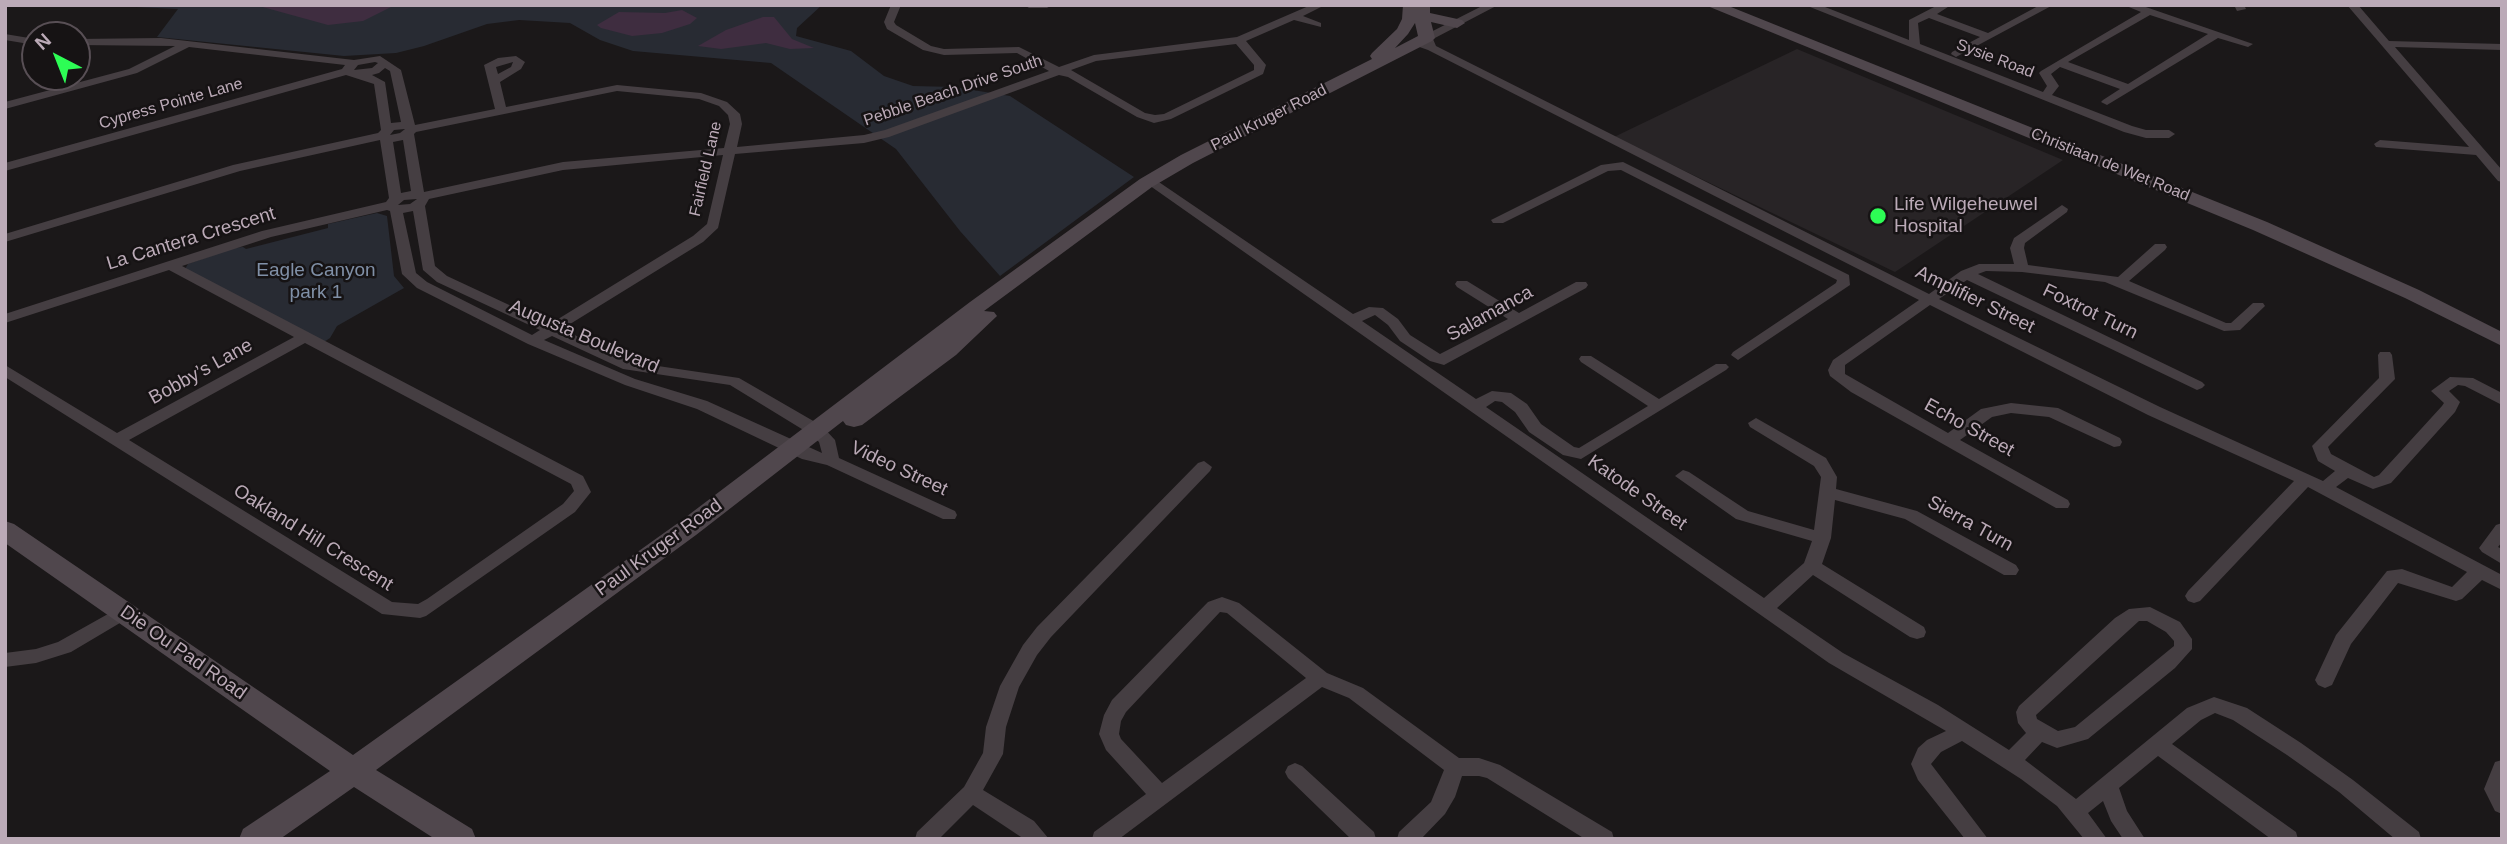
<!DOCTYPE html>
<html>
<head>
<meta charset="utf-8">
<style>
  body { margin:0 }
  #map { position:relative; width:2507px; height:844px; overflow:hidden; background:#1b1819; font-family:Helvetica,sans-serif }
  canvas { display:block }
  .frame { position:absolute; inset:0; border:7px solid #bbaab7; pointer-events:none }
  .north { position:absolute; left:21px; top:21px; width:70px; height:70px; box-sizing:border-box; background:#161314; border:2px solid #584f55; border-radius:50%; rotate:318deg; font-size:19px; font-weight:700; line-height:28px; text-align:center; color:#bbaab7 }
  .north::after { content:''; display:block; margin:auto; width:24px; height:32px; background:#2dfd55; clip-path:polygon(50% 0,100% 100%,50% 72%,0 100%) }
</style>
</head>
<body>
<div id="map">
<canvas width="2507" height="844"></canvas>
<div class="frame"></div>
<div class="north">N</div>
</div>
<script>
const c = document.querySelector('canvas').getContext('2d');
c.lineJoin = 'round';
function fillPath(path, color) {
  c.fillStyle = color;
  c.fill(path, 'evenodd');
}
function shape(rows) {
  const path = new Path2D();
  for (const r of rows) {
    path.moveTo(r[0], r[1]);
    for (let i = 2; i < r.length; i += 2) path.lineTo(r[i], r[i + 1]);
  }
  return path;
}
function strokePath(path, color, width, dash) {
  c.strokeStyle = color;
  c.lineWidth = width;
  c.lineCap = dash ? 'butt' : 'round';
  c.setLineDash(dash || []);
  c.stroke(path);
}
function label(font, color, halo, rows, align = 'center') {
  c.font = font + ' Helvetica,sans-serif';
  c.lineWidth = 5;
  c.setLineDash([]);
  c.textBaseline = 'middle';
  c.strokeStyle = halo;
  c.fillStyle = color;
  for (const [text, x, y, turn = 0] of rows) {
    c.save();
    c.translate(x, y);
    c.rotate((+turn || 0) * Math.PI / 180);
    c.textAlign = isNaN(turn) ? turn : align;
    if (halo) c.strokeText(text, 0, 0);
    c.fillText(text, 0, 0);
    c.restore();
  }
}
fillPath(shape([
  [1797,49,2063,160,1895,272,1614,137]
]), '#282426');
fillPath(shape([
  [94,5,822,5,797,28,796,36,851,51,884,76,913,86,954,87,1010,96,1134,177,1000,276,960,231,896,149,771,63,633,51,600,40,570,23,519,20,487,24,424,46,396,53,344,56,157,37,178,9],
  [377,213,387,216,394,276,404,288,337,326,330,338,324,342,185,269,188,264,233,248,243,247,246,249,328,228,328,224]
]), '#282b33');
fillPath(shape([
  [395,5,363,21,328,25,259,6],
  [682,10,697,18,690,24,662,33,632,36,601,28,597,25,619,12,665,13],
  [763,17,774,17,792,39,814,48,790,49,766,43,721,49,698,46,726,30]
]), '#3f2d40');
fillPath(shape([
  [891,5,901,5,894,22,896,25,931,46,944,49,1019,47,1059,67,1094,55,1237,37,1311,5,1325,5,1303,16,1321,23,1321,27,1294,20,1246,41,1266,65,1263,74,1171,119,1154,123,1137,117,1068,77,1059,75,889,137,864,143,735,154,718,228,703,242,562,329,631,362,739,378,822,426,835,440,839,458,955,511,957,515,955,519,943,519,827,465,802,459,697,409,625,385,528,344,417,288,402,274,390,211,387,210,271,237,182,266,583,476,591,492,575,512,426,616,420,618,382,614,5,377,5,365,117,433,294,337,169,270,5,323,5,314,262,231,386,202,389,198,380,140,240,171,5,242,5,234,233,165,378,133,381,130,374,84,346,75,5,171,5,163,342,69,345,65,189,47,137,73,5,109,5,102,129,69,175,46,77,45,77,39,161,38,354,60,380,56,401,70,415,125,495,109,484,65,498,58,516,56,525,62,521,69,500,82,506,107,617,85,701,93,727,102,740,114,742,124,737,147,864,135,885,130,1049,71,1017,53,944,55,923,50,887,29,884,22,891,5],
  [1236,44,1254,65,1254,70,1164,114,1155,115,1145,113,1071,70,1096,61,1236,44],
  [375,62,378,63,372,68,354,70,358,65,375,62],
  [513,62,511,67,498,74,496,67,513,62],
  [385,68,390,71,401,122,391,123,385,82,372,75,379,73,385,68],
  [617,91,699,99,719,106,728,115,730,124,724,148,563,162,424,192,414,134,416,132,617,91],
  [405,129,400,133,390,135,394,130,405,129],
  [403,140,411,191,401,193,393,142,403,140],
  [723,155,707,224,693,236,550,324,447,276,435,266,425,206,429,199,563,170,723,155],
  [417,199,410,204,398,205,404,200,417,199],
  [413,211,423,270,437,282,540,330,532,335,427,282,416,273,403,213,413,211],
  [552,336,623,369,730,385,810,434,819,442,822,453,707,401,635,379,544,340,552,336],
  [305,343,571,484,574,491,563,504,427,599,418,604,392,602,129,440,305,343],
  [1024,5,1052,5,1047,8,1029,8,1024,5],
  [1484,5,1498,5,1433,39,1436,46,1929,294,1961,271,1979,264,2014,264,2010,248,2014,238,2062,205,2068,209,2067,212,2025,243,2024,248,2028,265,2118,277,2155,244,2165,244,2167,247,2165,250,2129,281,2226,323,2231,323,2253,303,2263,303,2265,306,2240,330,2224,331,2105,282,2022,272,1986,271,1978,274,2202,382,2205,385,2202,388,2197,390,1967,280,1939,299,2160,407,2323,481,2335,471,2318,461,2312,446,2379,378,2378,355,2380,352,2390,352,2392,355,2395,379,2328,447,2331,454,2374,477,2379,475,2442,406,2444,403,2431,391,2450,377,2473,378,2502,393,2502,405,2465,386,2458,385,2449,391,2460,402,2455,412,2391,483,2373,489,2348,478,2336,487,2502,575,2502,590,2482,580,2462,599,2456,601,2398,583,2351,644,2332,685,2325,688,2318,685,2315,680,2336,635,2387,571,2402,569,2452,587,2467,572,2308,487,2200,601,2194,603,2188,601,2185,596,2188,591,2294,481,2148,415,1930,305,1845,365,1845,374,1948,433,1981,409,2011,403,2058,408,2120,438,2122,442,2120,446,2114,447,2049,417,2011,413,1992,417,1960,440,2068,500,2070,504,2068,508,2056,508,1851,392,1830,376,1828,370,1833,360,1919,300,1428,50,1411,44,1416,41,1424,43,1423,36,1484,5],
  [1805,5,1820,5,1909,40,1909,20,1938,5,1951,5,1937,14,1988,33,2040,5,2053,5,1956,57,1951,54,1952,52,1980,37,1929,18,1918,23,1920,44,2043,92,2047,86,2039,73,2041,71,2141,12,2124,5,2140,5,2253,44,2248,47,2218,38,2107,105,2101,102,2103,100,2120,89,2060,67,2051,74,2059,86,2052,95,2132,126,2146,130,2169,130,2175,134,2169,138,2146,138,2124,132,1805,5],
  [2150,15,2208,34,2128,84,2068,62,2150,15],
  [2234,5,2244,5,2246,9,2237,11,2234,5],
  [2347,5,2358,5,2389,41,2502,44,2502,50,2395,47,2502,170,2502,182,2498,181,2476,155,2376,147,2374,144,2380,140,2469,147,2347,5],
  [5,34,35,39,35,45,5,40,5,34],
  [1623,162,1849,275,1850,285,1738,360,1731,355,1733,352,1836,283,1837,280,1621,170,1608,171,1503,223,1493,223,1491,220,1601,165,1623,162],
  [1150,176,1353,314,1369,307,1383,308,1398,319,1410,335,1440,354,1508,319,1457,287,1455,284,1457,281,1467,281,1519,313,1576,282,1586,282,1588,285,1586,288,1444,365,1430,361,1400,341,1388,325,1375,315,1362,321,1476,399,1492,391,1511,393,1527,404,1541,424,1574,447,1579,448,1648,406,1581,362,1579,359,1581,356,1591,356,1659,399,1716,364,1726,364,1729,367,1726,370,1581,459,1563,455,1529,432,1515,412,1502,402,1495,401,1486,407,1764,598,1804,563,1812,541,1736,519,1675,476,1683,470,1689,472,1748,511,1814,530,1821,477,1814,466,1750,427,1748,423,1756,418,1826,458,1837,477,1836,489,1917,511,2016,565,2019,570,2016,575,2004,575,1905,519,1835,500,1831,538,1822,564,1924,627,1926,632,1924,637,1917,639,1910,637,1813,575,1777,608,1843,653,1938,705,2009,750,2026,733,2018,723,2016,712,2019,706,2115,618,2129,609,2150,607,2180,622,2192,639,2192,649,2175,668,2088,739,2057,748,2042,742,2025,760,2076,799,2187,708,2214,697,2247,708,2301,743,2353,780,2419,832,2421,839,2395,839,2339,792,2287,755,2233,720,2215,713,2201,720,2172,744,2296,832,2298,839,2271,839,2158,756,2119,788,2127,811,2145,839,2123,839,2111,821,2103,801,2088,813,2107,839,2084,839,2057,806,2021,779,1962,741,1941,752,1931,764,1988,839,1965,839,1918,780,1911,764,1918,748,1927,740,1946,731,1829,663,1146,183,1146,177,1150,176],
  [2139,621,2147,621,2166,632,2174,641,2174,646,2075,727,2058,731,2037,719,2036,715,2139,621],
  [1204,461,1212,467,1210,471,1051,637,1037,655,1019,687,1006,727,1003,754,983,790,1034,821,1049,839,1024,839,973,805,939,839,915,839,917,832,964,787,983,753,986,727,1000,686,1023,645,1037,627,1198,463,1204,461],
  [2502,523,2502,542,2498,547,2502,549,2502,564,2482,552,2479,548,2496,525,2502,523],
  [1222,597,1239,603,1327,673,1363,688,1459,758,1479,758,1500,765,1612,832,1614,839,1585,839,1487,778,1479,776,1462,776,1455,797,1445,814,1421,839,1397,839,1399,832,1431,802,1444,770,1349,698,1322,687,1119,839,1092,839,1094,832,1146,794,1106,750,1099,734,1104,715,1112,700,1208,602,1222,597],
  [1220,612,1227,613,1306,678,1162,783,1121,739,1119,734,1121,721,1126,712,1220,612],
  [124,605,130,607,133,612,130,617,71,652,36,663,5,667,5,653,36,649,58,642,124,605],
  [2502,760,2502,814,2495,811,2484,789,2495,762,2502,760],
  [1295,763,1302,766,1374,832,1376,839,1351,839,1288,778,1285,772,1288,766,1295,763]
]), '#453e42');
fillPath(shape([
  [1403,5,1430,5,1430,13,1462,20,1465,23,1457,28,1431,22,1435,38,1432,41,1193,163,1152,187,984,311,994,312,997,316,956,355,862,425,854,427,846,425,843,421,696,535,376,770,472,829,476,839,435,839,354,787,280,839,239,839,243,829,330,771,5,543,5,521,14,524,353,755,678,523,970,302,1140,179,1181,155,1372,59,1370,56,1372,53,1397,29,1402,19,1403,5],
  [1415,23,1418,36,1395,48,1408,34,1415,23],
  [1705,5,1726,5,2267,222,2419,290,2502,332,2502,346,2405,298,2253,230,1705,5]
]), '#50474d');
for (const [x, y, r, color] of [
  [1878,216,9,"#2dfd55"]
]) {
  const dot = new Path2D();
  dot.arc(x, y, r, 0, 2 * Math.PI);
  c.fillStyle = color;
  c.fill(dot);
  strokePath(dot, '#161314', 2.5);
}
label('16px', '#bbaab7', '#161314', [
  ["Sysie Road",1995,59,21],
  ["Pebble Beach Drive South",953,91,-19],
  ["Cypress Pointe Lane",171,104,-16],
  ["Paul Kruger Road",1269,118,-27],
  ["Christiaan de Wet Road",2110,165,22],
  ["Fairfield Lane",706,169,-77]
]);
label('19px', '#bbaab7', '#161314', [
  ["Life Wilgeheuwel",1894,205],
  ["Hospital",1894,227]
], 'left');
label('19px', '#bbaab7', '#161314', [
  ["La Cantera Crescent",191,239,-17],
  ["Amplifier Street",1975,300,26],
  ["Foxtrot Turn",2090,312,26],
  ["Salamanca",1490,314,-29],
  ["Augusta Boulevard",584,337,23],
  ["Bobby’s Lane",201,372,-29],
  ["Echo Street",1969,428,29],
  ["Video Street",899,469,25],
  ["Katode Street",1637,493,35],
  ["Sierra Turn",1970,524,29],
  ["Oakland Hill Crescent",313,538,32],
  ["Paul Kruger Road",659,548,-36],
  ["Die Ou Pad Road",183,653,35]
]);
label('19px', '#8090a7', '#161314', [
  ["Eagle Canyon",316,271],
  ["park 1",316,293]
]);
</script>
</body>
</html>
